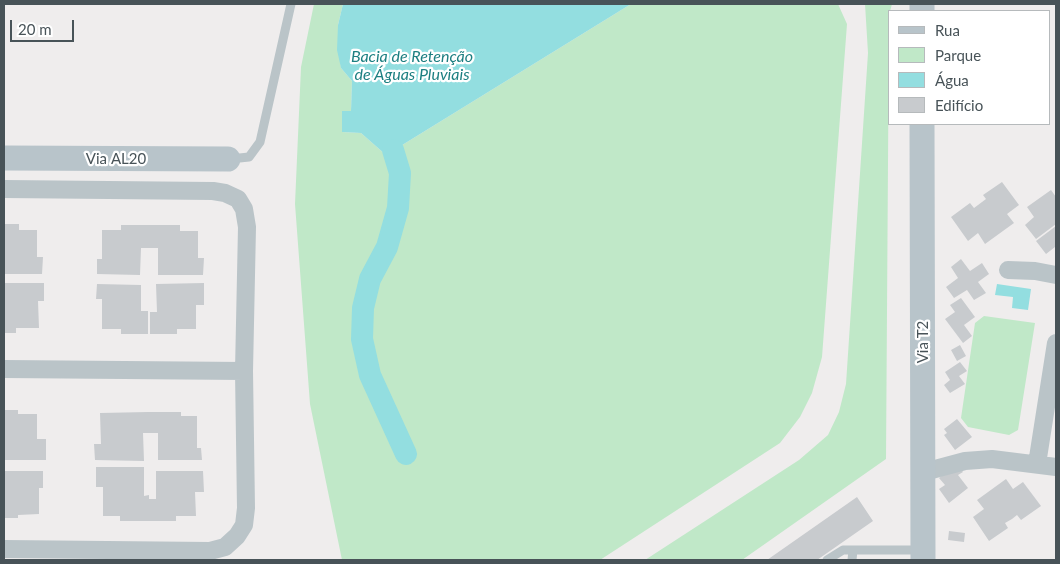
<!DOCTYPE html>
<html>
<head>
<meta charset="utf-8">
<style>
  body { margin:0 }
  #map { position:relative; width:1060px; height:564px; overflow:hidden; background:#efeded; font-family:Lato,sans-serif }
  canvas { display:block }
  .frame { position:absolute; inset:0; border:5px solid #485358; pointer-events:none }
  .legend { position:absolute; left:888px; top:10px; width:162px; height:115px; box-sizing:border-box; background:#fff; border:1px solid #b6babc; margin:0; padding:6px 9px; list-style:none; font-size:15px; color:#485358 }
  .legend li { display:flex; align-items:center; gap:10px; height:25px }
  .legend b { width:25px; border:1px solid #b6babc }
  .scale { position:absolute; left:10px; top:20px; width:64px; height:22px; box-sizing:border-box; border:2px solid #485358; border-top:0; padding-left:6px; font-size:15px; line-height:18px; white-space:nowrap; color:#485358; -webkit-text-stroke:4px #fff; paint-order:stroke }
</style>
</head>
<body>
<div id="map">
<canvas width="1060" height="564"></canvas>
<div class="frame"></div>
<ul class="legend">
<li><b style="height:6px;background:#b8c4ca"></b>Rua</li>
<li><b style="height:14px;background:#c0e8c8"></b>Parque</li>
<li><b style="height:14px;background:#93dee0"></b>Água</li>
<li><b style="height:14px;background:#c8cbce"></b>Edifício</li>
</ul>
<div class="scale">20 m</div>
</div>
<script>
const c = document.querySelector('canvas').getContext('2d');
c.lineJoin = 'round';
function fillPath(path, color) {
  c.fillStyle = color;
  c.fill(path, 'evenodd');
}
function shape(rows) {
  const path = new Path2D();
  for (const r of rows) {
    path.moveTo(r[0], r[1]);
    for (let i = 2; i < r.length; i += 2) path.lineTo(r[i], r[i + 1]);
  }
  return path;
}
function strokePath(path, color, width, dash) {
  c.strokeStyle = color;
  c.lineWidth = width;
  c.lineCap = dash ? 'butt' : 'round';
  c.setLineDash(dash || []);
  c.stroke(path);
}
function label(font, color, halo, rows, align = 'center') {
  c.font = font + ' Lato,sans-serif';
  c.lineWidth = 4.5;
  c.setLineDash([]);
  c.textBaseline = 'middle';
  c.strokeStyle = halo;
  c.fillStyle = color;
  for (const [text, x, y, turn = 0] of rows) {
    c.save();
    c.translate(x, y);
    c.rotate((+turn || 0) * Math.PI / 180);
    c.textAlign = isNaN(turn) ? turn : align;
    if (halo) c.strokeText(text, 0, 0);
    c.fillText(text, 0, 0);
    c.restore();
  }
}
fillPath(shape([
  [314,4,343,4,338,25,341,68,352,81,351,112,342,132,361,133,386,155,631,4,838,4,847,24,822,357,812,393,800,417,780,443,600,560,342,560,310,404,295,204,301,67],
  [865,4,892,4,889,15,886,459,742,560,645,560,799,460,828,435,839,412,846,384,868,53],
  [984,316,1035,323,1018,430,1009,435,968,427,961,418,975,323]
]), '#c0e8c8');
fillPath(shape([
  [343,4,631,4,386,155,361,133,342,132,342,111,351,111,352,81,341,68,337,50,338,25],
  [997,284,1031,289,1028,310,1012,308,1013,297,995,295]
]), '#93dee0');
strokePath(shape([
  [393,150,400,173,398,208,387,247,370,279,363,308,362,339,370,375,406,454]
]), '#93dee0', 22);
fillPath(shape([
  [1002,182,1019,205,1007,214,1014,223,985,244,978,233,968,241,951,217,970,203,974,208,986,199,983,195],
  [1051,190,1056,197,1056,224,1036,239,1025,225,1034,217,1027,207],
  [4,224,19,224,19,230,37,230,37,257,43,257,42,274,4,274],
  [121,225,180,225,180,231,198,231,198,258,204,258,203,275,158,275,158,248,141,248,140,275,97,274,97,259,102,259,102,230,121,230],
  [1056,226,1056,249,1055,247,1046,254,1036,241],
  [961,259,970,271,982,263,989,274,978,282,986,293,974,300,967,290,954,298,946,287,958,278,951,267],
  [4,283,44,283,44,301,38,301,39,328,16,328,16,333,4,333],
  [204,283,204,305,196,305,196,329,177,329,177,334,150,334,150,312,157,312,156,284],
  [97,284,141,285,141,311,148,311,148,334,121,334,121,329,102,329,102,299,96,299],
  [961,298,975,317,964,325,972,336,963,343,945,319,955,312,950,305],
  [960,345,966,356,957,361,951,350],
  [960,362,967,371,959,376,965,384,950,393,944,385,950,380,945,372],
  [4,410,18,410,18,414,37,414,37,439,46,439,46,460,4,460],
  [148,412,181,412,181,416,197,416,197,448,201,448,202,460,158,460,158,433,143,433,144,461,95,460,94,444,101,444,100,413],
  [957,419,972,437,955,450,944,435,947,433,944,429],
  [957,464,963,472,958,475,968,488,949,503,939,489,945,485,939,478],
  [96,467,144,467,144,496,149,495,149,499,156,499,156,471,203,471,204,492,195,492,196,516,176,516,176,521,120,521,120,516,103,516,103,487,96,487],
  [4,471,43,471,43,488,39,488,39,514,18,515,18,518,4,518],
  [1006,479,1013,489,1023,482,1041,506,1021,520,1017,515,1012,519,1005,523,1008,528,989,541,973,517,984,509,977,500],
  [857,497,873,521,817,560,767,560],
  [949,531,965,533,964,542,948,540]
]), '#c8cbce');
strokePath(shape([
  [230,159,249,157,260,142,291,4],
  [827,560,843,550,853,550],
  [852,560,853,550,923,550]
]), '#bac4c8', 9);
strokePath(shape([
  [4,189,213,191,225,193,238,199,244,209,247,227,244,371,246,508,244,525,237,536,225,547,210,551,4,549],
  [1008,270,1035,271,1056,275],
  [4,369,244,371],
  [1037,464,1056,343],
  [924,472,965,461,992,459,1056,467]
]), '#bac4c8', 18);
strokePath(shape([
  [922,4,922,11],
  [922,124,923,560],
  [4,158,228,159]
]), '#b8c4ca', 25);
label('15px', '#485358', '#fff', [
  ["Via AL20",116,159],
  ["Via T2",923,342,-90]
]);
label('italic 16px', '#1c7f81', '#fff', [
  ["Bacia de Retenção",412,57],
  ["de Águas Pluviais",412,75]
]);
</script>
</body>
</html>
